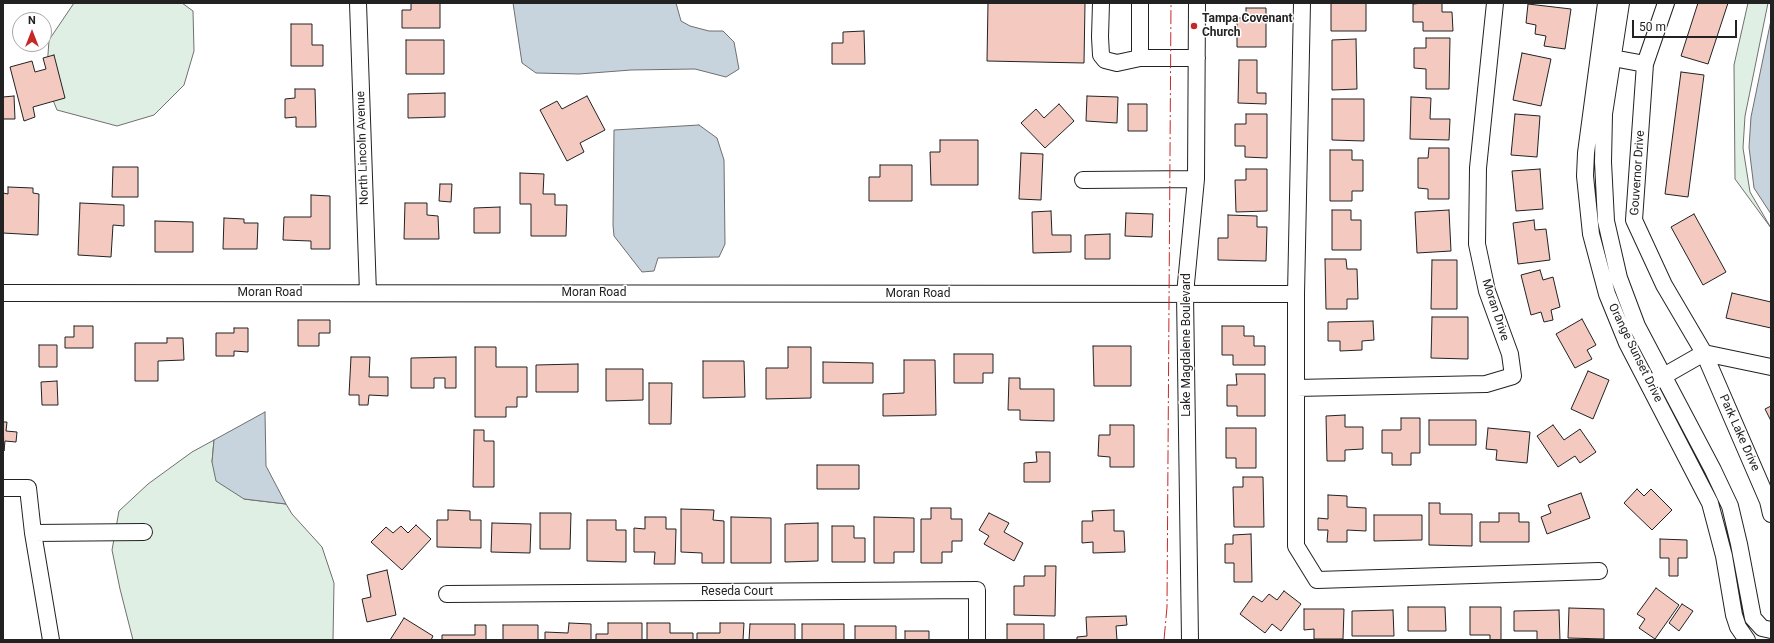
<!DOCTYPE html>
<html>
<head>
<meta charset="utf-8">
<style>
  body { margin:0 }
  #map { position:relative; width:1774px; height:643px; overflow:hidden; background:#fff; font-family:Roboto,sans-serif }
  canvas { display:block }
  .frame { position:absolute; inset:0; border:4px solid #222; pointer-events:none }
  .north { position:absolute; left:12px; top:12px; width:40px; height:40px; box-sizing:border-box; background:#fff; border:1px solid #a7a7a7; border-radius:50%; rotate:0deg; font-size:11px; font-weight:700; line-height:16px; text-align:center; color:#222 }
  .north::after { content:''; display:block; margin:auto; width:14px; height:18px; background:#c62828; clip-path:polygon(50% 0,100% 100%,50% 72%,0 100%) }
  .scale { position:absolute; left:1632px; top:20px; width:105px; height:18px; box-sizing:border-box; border:2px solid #222; border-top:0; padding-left:5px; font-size:12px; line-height:14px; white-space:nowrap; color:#222; -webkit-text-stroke:3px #fff; paint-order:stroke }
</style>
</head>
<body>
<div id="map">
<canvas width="1774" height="643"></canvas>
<div class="frame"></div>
<div class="north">N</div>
<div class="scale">50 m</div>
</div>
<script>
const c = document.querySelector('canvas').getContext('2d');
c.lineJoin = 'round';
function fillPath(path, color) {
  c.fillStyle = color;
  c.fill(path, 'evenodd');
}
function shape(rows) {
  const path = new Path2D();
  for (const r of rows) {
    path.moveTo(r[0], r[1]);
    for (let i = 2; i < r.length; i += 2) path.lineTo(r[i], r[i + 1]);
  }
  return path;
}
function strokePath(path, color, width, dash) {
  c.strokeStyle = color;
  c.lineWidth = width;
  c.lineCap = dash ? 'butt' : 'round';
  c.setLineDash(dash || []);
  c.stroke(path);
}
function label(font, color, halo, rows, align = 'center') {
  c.font = font + ' Roboto,sans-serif';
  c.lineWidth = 3;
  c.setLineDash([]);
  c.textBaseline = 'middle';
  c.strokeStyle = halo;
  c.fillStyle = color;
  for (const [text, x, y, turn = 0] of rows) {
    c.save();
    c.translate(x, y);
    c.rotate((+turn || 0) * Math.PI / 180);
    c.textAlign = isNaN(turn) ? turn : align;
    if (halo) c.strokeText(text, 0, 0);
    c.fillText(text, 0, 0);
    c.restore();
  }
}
const green = shape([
  [74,3,182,3,193,11,194,51,184,85,154,115,117,126,57,110,46,83,49,40,74,3],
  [1748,3,1768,3,1745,116,1743,148,1750,192,1771,228,1735,179,1734,65,1748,3],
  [214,440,212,462,244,499,286,504,292,514,322,547,334,583,333,640,133,640,120,589,112,550,119,511,148,484,192,452,214,440]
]);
fillPath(green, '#e0efe3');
strokePath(green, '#6f6f6f', 1);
const water = shape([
  [513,3,676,3,681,21,690,26,709,31,723,31,734,42,739,69,726,77,695,69,631,70,579,74,536,73,522,63,513,3],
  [1771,20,1771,214,1754,188,1749,147,1751,117,1771,20],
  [699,125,717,138,724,160,725,244,719,257,658,258,654,271,642,272,614,236,613,225,614,130,699,125],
  [265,412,266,466,286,504,244,499,216,481,212,462,214,440,265,412]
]);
fillPath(water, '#c7d3dd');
strokePath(water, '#6f6f6f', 1);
const building = shape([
  [411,3,440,3,440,28,402,28,402,10,411,10,411,3],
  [988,3,1085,3,1084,63,987,61,988,3],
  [1331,3,1366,3,1366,31,1331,31,1331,3],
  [1423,3,1442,3,1442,12,1452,12,1453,31,1423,31,1423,22,1413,22,1413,4,1423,3],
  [1698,3,1728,3,1708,64,1681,56,1698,3],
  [1528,4,1571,9,1565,49,1544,46,1546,36,1535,34,1536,25,1526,23,1528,4],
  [1246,8,1266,8,1266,47,1237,47,1237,18,1246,18,1246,8],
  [291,24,312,24,312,45,323,45,323,66,291,66,291,24],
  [864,31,865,64,832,64,832,43,843,43,843,32,864,31],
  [1426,38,1450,38,1449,89,1426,89,1426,69,1414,68,1414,48,1426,48,1426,38],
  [1356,39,1357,89,1332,90,1332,40,1356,39],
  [406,40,444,40,444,74,406,74,406,40],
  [1522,53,1551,59,1541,106,1513,100,1522,53],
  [54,55,65,98,33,107,35,117,24,121,10,67,32,61,35,72,46,69,43,58,54,55],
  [1239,60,1257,60,1257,93,1266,93,1266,104,1238,103,1239,60],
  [1681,72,1704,75,1688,197,1665,194,1681,72],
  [295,89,315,89,316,127,296,127,296,117,285,118,285,99,295,98,295,89],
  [445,93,445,117,408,118,408,94,445,93],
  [14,96,15,119,3,119,3,97,14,96],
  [587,96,605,130,580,143,584,152,567,161,540,110,557,101,562,109,587,96],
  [1087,96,1118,97,1117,123,1086,121,1087,96],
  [1411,97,1431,98,1430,119,1450,119,1449,140,1410,139,1411,97],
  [1332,99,1364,99,1364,141,1332,140,1332,99],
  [1059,104,1074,121,1045,148,1021,123,1036,109,1044,118,1059,104],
  [1128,104,1147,104,1147,131,1128,131,1128,104],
  [1246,114,1267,114,1267,158,1245,157,1245,146,1235,146,1235,124,1246,124,1246,114],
  [1515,114,1540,116,1537,157,1511,155,1515,114],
  [940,140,978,140,978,185,931,185,930,152,940,152,940,140],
  [1429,148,1449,148,1449,199,1428,199,1428,189,1418,188,1418,158,1428,158,1429,148],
  [1330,150,1352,150,1352,160,1363,160,1363,191,1352,191,1352,201,1330,201,1330,150],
  [1021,153,1043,154,1041,200,1019,199,1021,153],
  [880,165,912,165,912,201,869,201,869,177,880,177,880,165],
  [113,167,138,167,138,197,112,197,113,167],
  [1246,169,1267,169,1267,211,1236,212,1235,180,1246,180,1246,169],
  [1540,169,1543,209,1516,211,1512,171,1540,169],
  [520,173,544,174,543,194,555,194,555,205,567,205,566,236,531,236,531,204,520,204,520,173],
  [440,184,452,184,451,202,439,201,440,184],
  [8,187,33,188,33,193,39,194,38,235,3,233,3,193,8,194,8,187],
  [311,195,330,196,330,249,311,249,311,241,283,240,284,217,311,217,311,195],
  [80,203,124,205,124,226,113,225,111,257,78,255,80,203],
  [405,203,427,203,427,215,438,216,439,239,404,239,405,203],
  [500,207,500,233,474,233,474,208,500,207],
  [1332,210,1351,210,1351,220,1361,220,1361,250,1332,250,1332,210],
  [1449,210,1451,251,1417,253,1415,212,1449,210],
  [1051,211,1052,235,1071,235,1071,252,1033,253,1032,212,1051,211],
  [1126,213,1153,214,1152,237,1125,236,1126,213],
  [1694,214,1726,272,1703,285,1671,227,1694,214],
  [1228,215,1257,216,1257,227,1267,227,1266,261,1218,260,1218,238,1228,238,1228,215],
  [224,218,244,219,244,223,258,223,257,249,223,249,224,218],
  [1534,220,1535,230,1546,229,1550,260,1518,264,1513,223,1534,220],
  [155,221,193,222,193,252,155,252,155,221],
  [1110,234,1110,259,1085,259,1085,235,1110,234],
  [1325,259,1346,259,1347,269,1357,269,1358,299,1347,299,1347,309,1326,309,1325,259],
  [1432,260,1457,260,1457,309,1431,309,1432,260],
  [1540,270,1543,280,1553,277,1560,307,1551,310,1553,320,1544,322,1541,312,1531,315,1521,275,1540,270],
  [1732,293,1771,302,1771,328,1726,318,1732,293],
  [1432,317,1468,317,1468,359,1431,358,1432,317],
  [1582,319,1596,345,1587,350,1592,359,1575,368,1556,334,1582,319],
  [298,320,330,320,330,333,319,333,319,346,298,346,298,320],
  [1373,321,1374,340,1362,341,1362,350,1340,351,1340,341,1328,341,1328,322,1373,321],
  [74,326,93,326,93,348,65,348,65,337,74,337,74,326],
  [1222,326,1244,326,1244,336,1254,336,1254,346,1265,346,1265,365,1233,365,1233,355,1222,355,1222,326],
  [234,328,248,328,248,352,234,351,234,356,216,356,216,333,234,333,234,328],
  [167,338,183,338,184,360,158,361,158,381,135,381,135,343,167,343,167,338],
  [39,345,57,345,57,367,39,367,39,345],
  [1093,346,1131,346,1131,386,1094,386,1093,346],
  [475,347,496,347,496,367,527,367,527,397,517,397,517,407,506,407,506,417,475,417,475,347],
  [788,347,811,347,811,398,766,399,766,368,788,368,788,347],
  [954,354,993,354,993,373,983,373,983,383,954,383,954,354],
  [351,357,370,357,369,377,388,377,388,396,369,395,368,405,359,405,359,395,349,395,351,357],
  [456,357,456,388,445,388,445,378,434,378,434,388,411,388,411,358,456,357],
  [904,360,935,360,936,415,883,416,883,394,904,393,904,360],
  [703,361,744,361,745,397,703,398,703,361],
  [823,362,873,363,873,383,823,383,823,362],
  [578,364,578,392,536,392,536,365,578,364],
  [606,369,643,369,643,400,606,401,606,369],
  [1588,371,1609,380,1593,419,1571,409,1588,371],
  [1236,374,1265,374,1265,416,1237,416,1237,406,1227,406,1227,385,1237,385,1236,374],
  [1009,378,1020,378,1020,389,1054,389,1054,421,1020,420,1020,410,1008,410,1009,378],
  [57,381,58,405,42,405,41,382,57,381],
  [649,383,672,383,671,424,649,424,649,383],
  [1771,406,1771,421,1765,409,1771,406],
  [1345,415,1345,427,1363,427,1363,449,1345,450,1345,461,1327,461,1326,416,1345,415],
  [1401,418,1420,418,1420,453,1411,453,1411,465,1392,465,1392,453,1382,453,1382,430,1401,430,1401,418],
  [1429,420,1476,420,1476,445,1429,445,1429,420],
  [3,422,7,422,6,431,17,432,16,442,5,441,4,451,3,422],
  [1110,425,1134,425,1134,467,1110,467,1110,457,1098,456,1099,435,1110,435,1110,425],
  [1553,425,1564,440,1580,429,1596,452,1580,463,1575,456,1558,467,1537,436,1553,425],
  [1226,428,1256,428,1256,468,1236,468,1236,458,1226,458,1226,428],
  [1488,428,1530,432,1527,463,1496,460,1497,450,1486,449,1488,428],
  [474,430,484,430,484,441,494,441,494,487,473,487,474,430],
  [1036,452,1050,452,1050,482,1024,482,1024,463,1037,462,1036,452],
  [817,465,859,465,859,489,817,489,817,465],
  [1243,477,1263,477,1264,527,1234,527,1233,487,1243,487,1243,477],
  [1637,489,1644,496,1651,489,1672,510,1652,530,1624,503,1637,489],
  [1581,493,1590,518,1547,534,1541,517,1551,513,1548,505,1581,493],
  [1328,495,1347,496,1347,507,1366,508,1366,531,1347,530,1347,542,1327,542,1328,530,1318,530,1318,518,1328,519,1328,495],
  [1429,503,1440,503,1440,514,1472,514,1472,546,1429,545,1429,503],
  [931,508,951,508,951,519,962,519,962,541,952,541,952,552,942,552,942,563,921,563,921,519,931,519,931,508],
  [681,509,714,510,713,520,724,521,724,563,702,563,702,553,681,552,681,509],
  [448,510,470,511,470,520,481,520,481,548,437,547,437,520,448,520,448,510],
  [1114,510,1114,531,1124,531,1125,552,1093,553,1093,542,1082,543,1082,521,1093,521,1092,511,1114,510],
  [540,513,571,513,570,549,540,549,540,513],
  [989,513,1009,523,1004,532,1023,543,1014,561,984,544,989,536,979,530,989,513],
  [1499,513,1519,513,1519,522,1529,522,1529,542,1480,542,1480,522,1499,522,1499,513],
  [1374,515,1422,515,1422,540,1374,541,1374,515],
  [645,517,666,517,666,529,676,529,675,564,654,564,655,552,634,552,634,528,645,529,645,517],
  [731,517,771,518,771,563,731,563,731,517],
  [874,517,914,518,914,552,894,552,894,563,874,563,874,517],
  [587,520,616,520,616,530,626,530,626,562,587,561,587,520],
  [492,523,531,524,530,553,491,552,492,523],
  [818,523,818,561,785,562,785,524,818,523],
  [416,525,431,539,402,570,371,542,386,527,393,533,401,526,408,533,416,525],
  [832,526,854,526,854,538,865,538,865,562,832,562,832,526],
  [1251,534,1252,582,1234,582,1234,563,1225,563,1225,544,1233,544,1233,535,1251,534],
  [1660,539,1687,540,1687,558,1678,558,1678,576,1669,576,1669,558,1660,558,1660,539],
  [1045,566,1056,566,1055,616,1014,615,1014,586,1024,586,1024,576,1045,576,1045,566],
  [387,570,396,615,367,622,362,599,371,597,367,575,387,570],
  [1656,588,1679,605,1655,639,1639,628,1645,619,1637,614,1656,588],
  [1284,591,1301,604,1281,631,1272,624,1265,633,1240,614,1253,596,1262,602,1269,594,1277,600,1284,591],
  [1682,604,1693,611,1679,631,1669,623,1682,604],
  [1408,607,1445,607,1446,631,1408,631,1408,607],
  [1470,607,1501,607,1501,640,1490,640,1490,635,1470,635,1470,607],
  [1569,608,1604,609,1604,639,1568,638,1569,608],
  [1304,609,1344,609,1343,639,1314,639,1314,629,1304,630,1304,609],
  [1393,610,1394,636,1352,636,1352,611,1393,610],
  [1559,610,1560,640,1537,640,1537,631,1514,631,1514,611,1559,610],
  [1126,616,1127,625,1116,626,1117,640,1077,640,1077,637,1087,636,1086,617,1126,616],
  [404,618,433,636,431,640,390,640,404,618],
  [569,623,591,624,591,640,545,640,545,632,568,633,569,623],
  [608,623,642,623,642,640,596,640,596,634,608,634,608,623],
  [647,623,670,623,670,633,693,633,693,640,647,640,647,623],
  [720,623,744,623,743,640,697,640,697,633,720,633,720,623],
  [750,624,795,624,795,640,749,640,750,624],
  [802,624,844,624,844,640,802,640,802,624],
  [1007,624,1044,624,1044,640,1007,640,1007,624],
  [475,625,486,625,486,640,442,640,442,635,475,635,475,625],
  [503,625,538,625,538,640,503,640,503,625],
  [855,626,896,626,896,640,855,640,855,626],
  [905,631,929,631,929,640,905,640,905,631]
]);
fillPath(building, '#f3c9c0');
strokePath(building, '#222', 1);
const minor = shape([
  [358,3,368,293],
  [1101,3,1100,37,1101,55,1105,60,1117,63,1140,58,1197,58],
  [1140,3,1140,58],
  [1302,3,1296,294,1296,546,1317,580,1599,571],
  [1606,3,1586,153,1585,176,1591,234,1607,294,1627,343,1710,503,1724,556,1734,615,1738,627,1747,640],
  [1621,3,1604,114,1603,162,1606,221,1619,278,1637,326,1713,470,1730,506,1739,544,1753,618,1762,628,1771,630],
  [1666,3,1645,64,1634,220,1664,285,1704,353,1768,501,1771,514],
  [1602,56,1645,64],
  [1083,180,1196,179],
  [3,293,1296,294],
  [1704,353,1771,367],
  [1655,381,1704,353],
  [1296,388,1486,384,1513,376,1510,354,1487,291,1477,244,1478,168,1495,3],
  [3,488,28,488,33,533,51,640],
  [33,533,144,532],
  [447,594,977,590,977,640],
  [1190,640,1185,294,1196,179,1197,3]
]);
strokePath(minor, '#222', 18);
strokePath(minor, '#fff', 16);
strokePath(shape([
  [1164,640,1167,607,1171,3]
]), '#c62828', 1, [14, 3, 2, 3]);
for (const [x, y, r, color] of [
  [1194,26,4,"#c62828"]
]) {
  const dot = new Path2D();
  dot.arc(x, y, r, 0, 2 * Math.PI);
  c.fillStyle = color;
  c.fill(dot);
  strokePath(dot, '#fff', 1.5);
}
label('bold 12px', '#222', '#fff', [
  ["Tampa Covenant",1202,19],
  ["Church",1202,33]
], 'left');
label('12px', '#222', '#fff', [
  ["North Lincoln Avenue",363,148,-92],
  ["Gouvernor Drive",1638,173,-86],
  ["Moran Road",270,293],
  ["Moran Road",594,293],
  ["Moran Road",918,294],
  ["Moran Drive",1495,310,72],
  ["Lake Magdalene Boulevard",1187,345,-90],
  ["Orange Sunset Drive",1635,353,64],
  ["Park Lake Drive",1739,433,66],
  ["Reseda Court",737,592]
]);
</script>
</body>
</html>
